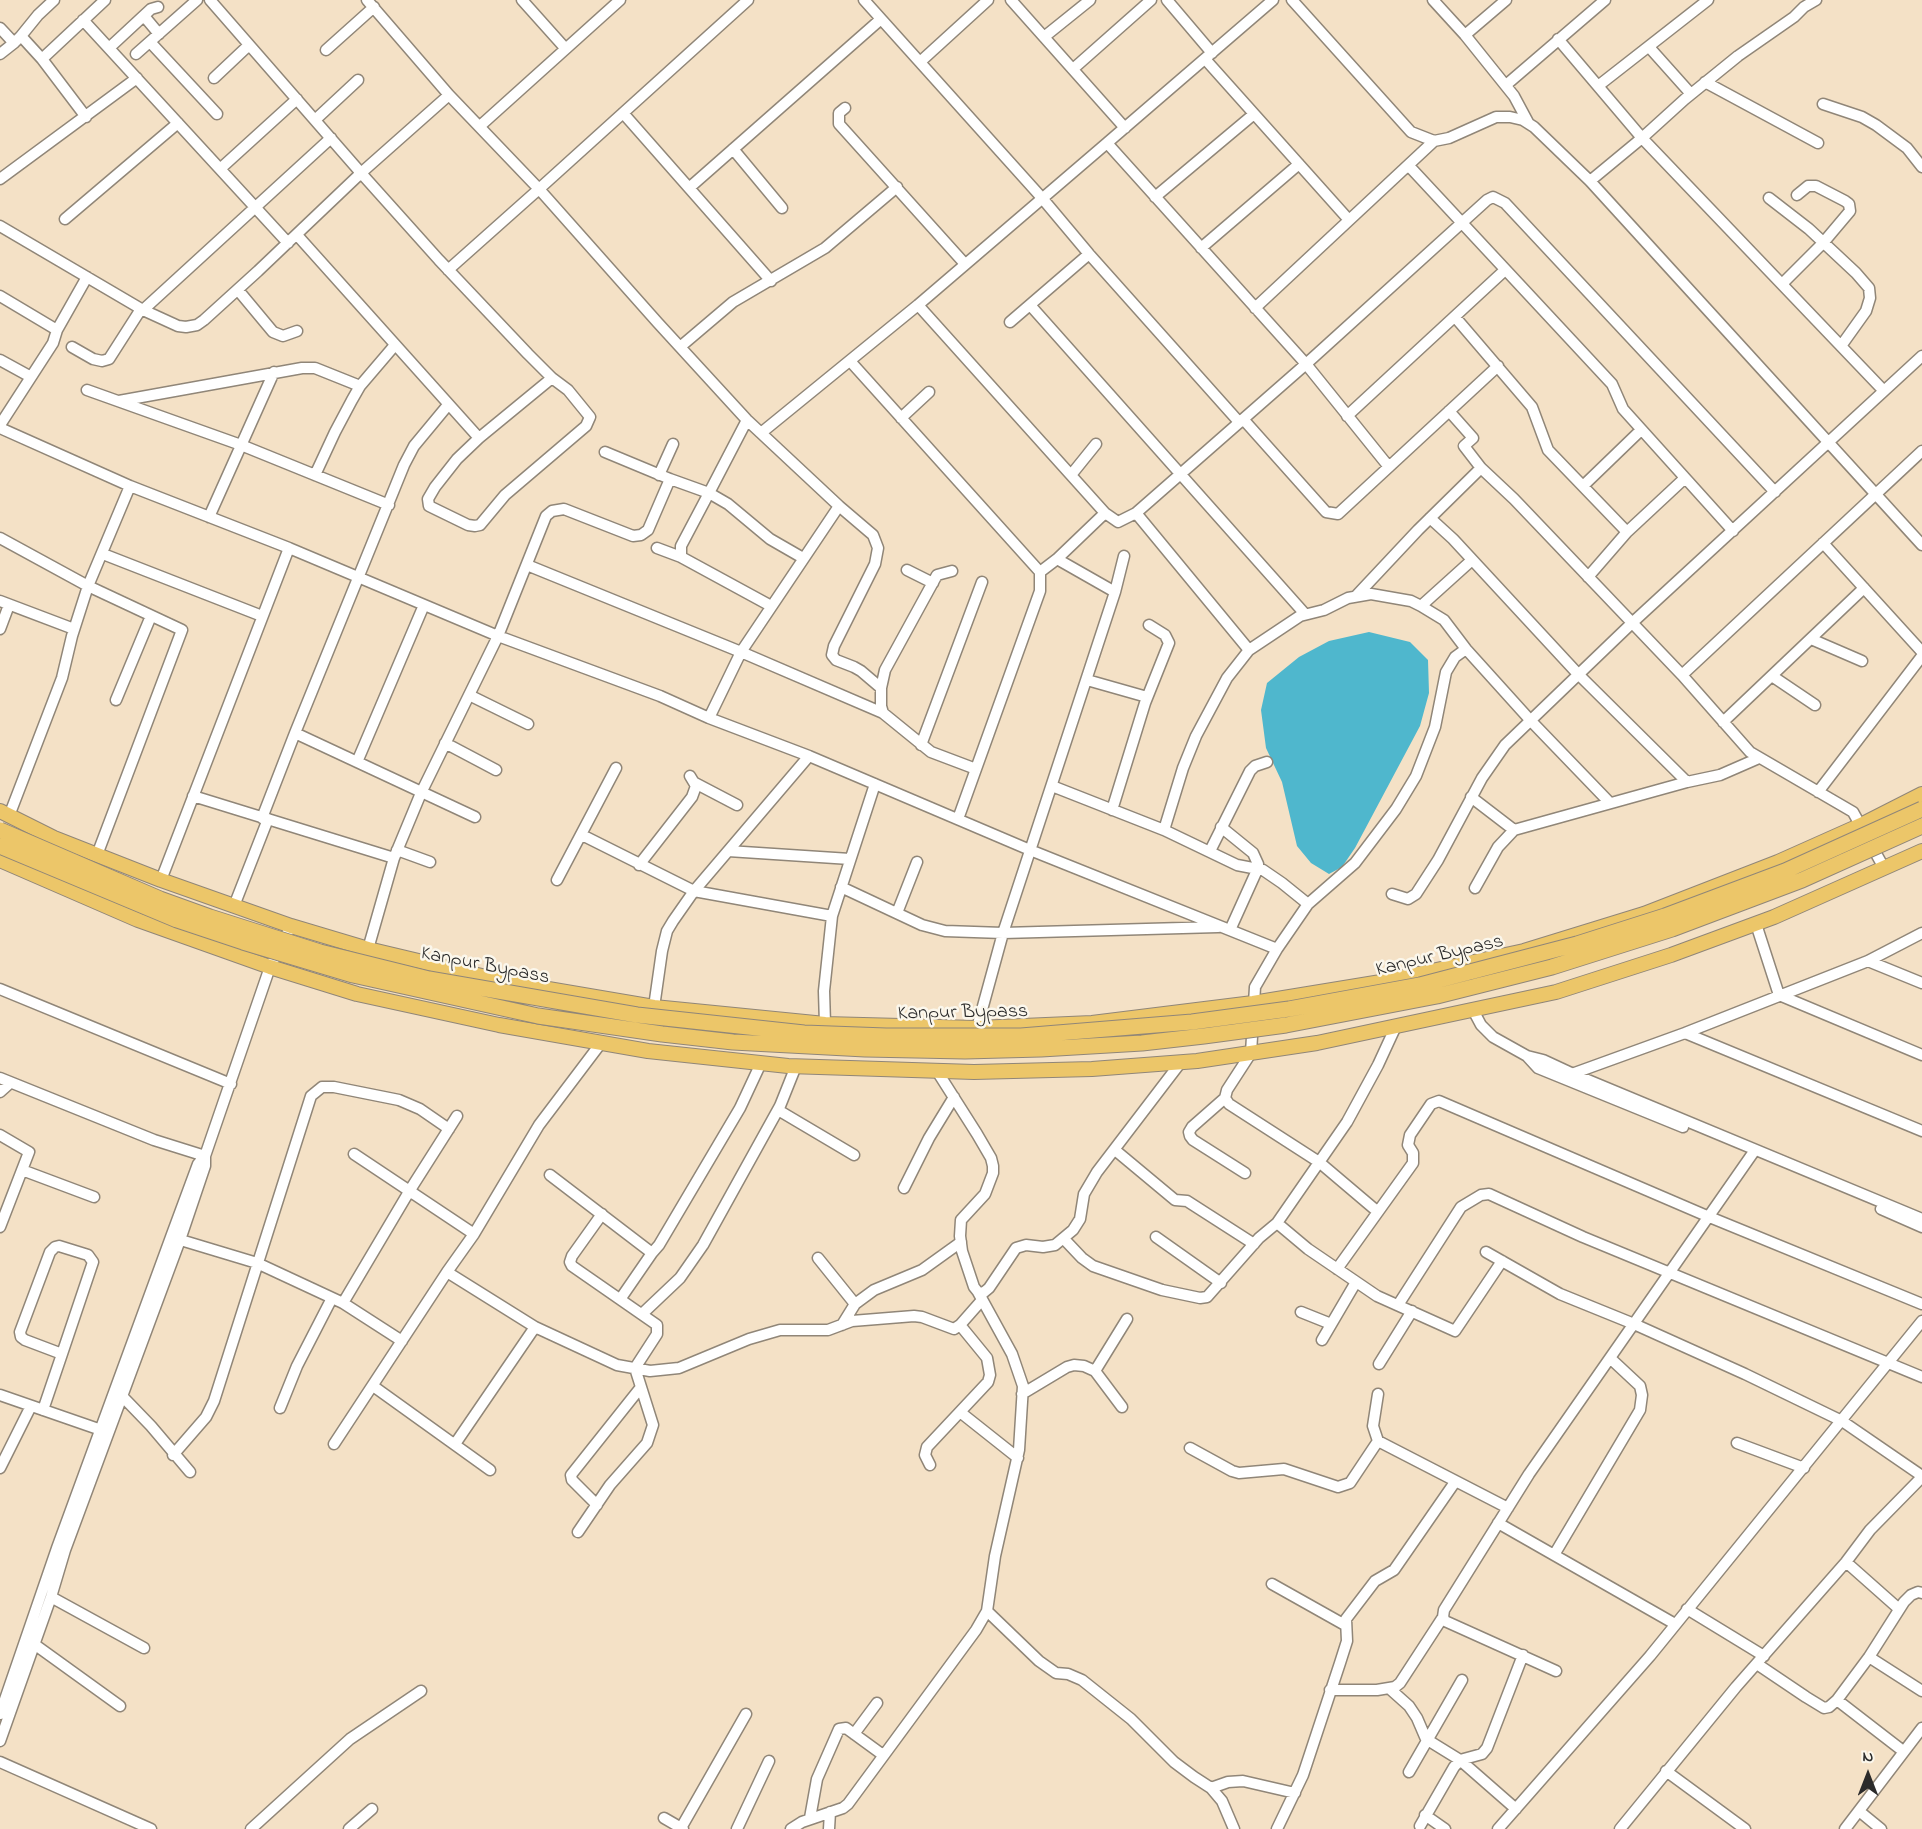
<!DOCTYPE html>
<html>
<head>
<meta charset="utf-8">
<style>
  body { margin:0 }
  #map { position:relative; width:1922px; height:1829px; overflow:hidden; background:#f4e1c6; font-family:"Indie Flower",sans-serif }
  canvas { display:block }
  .north { position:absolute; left:1838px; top:1745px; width:60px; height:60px; -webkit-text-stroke:4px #fbf7ec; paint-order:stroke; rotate:0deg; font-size:16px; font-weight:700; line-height:24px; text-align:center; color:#2b2b2b }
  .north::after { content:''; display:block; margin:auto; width:21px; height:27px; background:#2b2b2b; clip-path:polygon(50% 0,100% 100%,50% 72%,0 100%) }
</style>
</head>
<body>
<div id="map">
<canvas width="1922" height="1829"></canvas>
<div class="north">N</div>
</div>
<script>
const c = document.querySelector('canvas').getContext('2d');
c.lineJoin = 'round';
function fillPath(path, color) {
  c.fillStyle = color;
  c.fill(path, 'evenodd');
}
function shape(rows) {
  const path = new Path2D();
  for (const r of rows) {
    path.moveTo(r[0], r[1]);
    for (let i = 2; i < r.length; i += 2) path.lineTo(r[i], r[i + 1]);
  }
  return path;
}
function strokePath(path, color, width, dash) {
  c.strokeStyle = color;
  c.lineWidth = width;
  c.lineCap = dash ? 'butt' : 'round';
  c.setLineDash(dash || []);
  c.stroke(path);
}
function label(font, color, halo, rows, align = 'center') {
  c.font = font + ' "Indie Flower",sans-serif';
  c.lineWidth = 5;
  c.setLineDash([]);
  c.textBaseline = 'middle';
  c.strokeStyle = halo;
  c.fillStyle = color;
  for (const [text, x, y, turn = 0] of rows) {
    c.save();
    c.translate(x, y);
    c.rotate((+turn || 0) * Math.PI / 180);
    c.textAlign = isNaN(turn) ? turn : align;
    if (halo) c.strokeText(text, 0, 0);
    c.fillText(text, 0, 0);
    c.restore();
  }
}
fillPath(shape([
  [1369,632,1410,642,1428,660,1429,693,1420,726,1355,848,1342,867,1329,874,1311,863,1297,846,1282,782,1266,748,1261,710,1267,683,1299,657,1329,641]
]), '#4fb7cd');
const minor = shape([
  [367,0,449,95,539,189,748,0],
  [522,0,565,48],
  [864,0,1042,198,1089,254,1239,422],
  [1011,0,1125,128],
  [1167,0,1212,53],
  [1273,0,1107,143,1306,364,1389,467],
  [1292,0,1411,132,1434,141,1449,138,1496,117,1510,117,1523,120,1534,127,1590,181,1922,545],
  [1433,0,1465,35,1506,0],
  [144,16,159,34],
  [83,20,288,243],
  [0,28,14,43,0,54],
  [1465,35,1514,96,1529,124],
  [21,36,38,15,54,0],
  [1044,37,1090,0],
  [1558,39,1642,138,1685,99,1738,56,1794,17,1804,7,1816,0],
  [150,42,217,114],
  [14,43,21,36,42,59,105,0],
  [1649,47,1691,94],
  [109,48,151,9,158,7],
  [326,50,374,7],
  [136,54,197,0],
  [42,59,86,117],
  [1205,59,1349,220],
  [920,62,988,0],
  [1073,69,1151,0],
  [214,78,249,45],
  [1705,82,1818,143],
  [1506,85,1605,0],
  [1598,86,1708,0],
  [449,95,361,173,439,260,528,354,552,378,568,390,590,417,586,426,505,495,480,525,475,526,468,525,429,506,428,499,435,487,457,459,479,438,552,378],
  [1823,104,1862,117,1876,125,1907,148,1922,167],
  [845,108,839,113,839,124,965,264],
  [623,113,771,281],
  [315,120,358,80],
  [480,126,620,0],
  [733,149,782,208],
  [1409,166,1612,384,1623,409,1733,531],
  [220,169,297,99],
  [0,179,137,78],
  [1590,181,1642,138,1883,390],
  [689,188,881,19],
  [1155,197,1254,114],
  [1769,198,1809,229,1856,273,1869,288,1870,298,1866,311,1841,346],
  [65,219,178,123],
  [0,226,143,310,178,326,186,327,197,325,204,320,258,271,361,173,210,0],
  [297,235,479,438],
  [1201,248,1299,164],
  [448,270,539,189,658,323,747,420,839,506,741,652,709,718],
  [1782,284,1823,243,1850,211,1849,204,1845,201,1816,186,1808,186,1797,195],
  [238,290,273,332,283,336,297,331],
  [0,296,57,330,53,343,0,425],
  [918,305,1105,513,1118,522,1136,513,1306,364,1487,200,1493,197,1505,203,1775,492],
  [1030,305,1305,614],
  [1255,308,1434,141],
  [143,310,331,138],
  [1455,317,1532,407,1548,450,1627,532],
  [1010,322,1089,254],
  [57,330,87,277],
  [72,347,93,359,102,361,109,359,141,309],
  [680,347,733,302,825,248,897,187],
  [0,360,31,377],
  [850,361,1040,572,1057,559],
  [87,390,241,445,389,505],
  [119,401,302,368,315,368,360,386],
  [1449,411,1473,438,1464,446,1481,468,1514,499,1682,675,1750,752,1853,812,1884,868],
  [1347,416,1505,270],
  [901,418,929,392],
  [1243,419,1326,512,1338,514,1498,366],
  [0,428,130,486,289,548,498,636,660,696,709,718,809,756,1030,850,1277,949,1255,987,1251,1053,1227,1090,1225,1098,1229,1104,1319,1162,1378,1212],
  [761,433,918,305,1107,143],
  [605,452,670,479,709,493,747,420],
  [315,475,335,432,352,400,360,386,395,345],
  [659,475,673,444],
  [1071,475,1096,444],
  [1583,486,1641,430],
  [839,506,873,535,878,548,875,564,834,646,832,655,836,660,854,667,861,671,881,688],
  [1136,513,1249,650],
  [209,517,274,372],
  [1430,518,1453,539,1578,674,1687,782],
  [0,538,88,586,72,636,62,678,9,816],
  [1823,543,1922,652],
  [657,548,681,557],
  [103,554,262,616],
  [527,565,741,652,883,713,931,752,976,769],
  [907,570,933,583],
  [1588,577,1627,532,1685,478],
  [1115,592,1124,556],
  [1357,595,1418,530,1481,468],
  [0,601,74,629],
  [771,606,681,557,681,546,709,493,728,504,770,539,803,558],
  [1421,606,1472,560],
  [0,629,9,605],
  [1811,639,1862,661],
  [1682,675,1922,451],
  [1772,676,1815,705],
  [1087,680,1147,697],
  [469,695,528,724],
  [116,700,151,616],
  [883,713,881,706,881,688,885,670,937,575,952,571],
  [1723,722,1864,588],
  [295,733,475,817],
  [445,743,496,770],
  [921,745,982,582],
  [357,762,424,605],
  [695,783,737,805],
  [1052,786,1164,830,1237,865,1263,870,1282,883,1308,904,1277,949],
  [1818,792,1922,656],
  [193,796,394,858],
  [1471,797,1514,830,1687,782,1720,775,1759,758],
  [1112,810,1145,703,1169,643,1165,635,1149,625],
  [262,818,295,733,404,465,414,446,448,405],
  [958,819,1040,591,1040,572],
  [1221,827,1253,853,1258,864,1258,868,1230,930],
  [1164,830,1183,768,1196,736,1227,678,1249,650,1300,616,1324,610,1348,598,1371,594,1411,601,1421,606,1444,620,1466,649,1531,721,1610,803],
  [582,835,694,891,832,916],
  [397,850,430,862],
  [728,851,850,859],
  [1210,851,1250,771,1255,766,1267,762],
  [97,855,182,630,88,586,130,486],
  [639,865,692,797,696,786,690,776],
  [161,880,289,548],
  [557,880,616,768],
  [841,887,922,925,945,931,1003,933,1218,927],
  [1475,888,1498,847,1514,830],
  [1392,894,1408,899,1416,894,1438,860,1482,778,1505,745,1632,623,1922,356],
  [1308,904,1355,863,1396,809,1416,776,1435,727,1446,672,1455,657,1466,649],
  [234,906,268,819],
  [897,913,917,862],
  [1756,924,1779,995,1922,1055],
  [368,949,394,858,421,793,498,636,546,516,552,511,564,509,633,536,641,535,648,530,670,479],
  [1868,961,1922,983],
  [0,989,231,1084],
  [654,1007,662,951,667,931,673,921,694,891,809,756],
  [1473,1010,1481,1025,1493,1037,1527,1056,1543,1060,1571,1073,1922,1219],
  [825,1024,824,991,832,916,875,784],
  [977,1028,1003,933,1115,592,1057,559,1105,513],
  [1685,1033,1922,1131],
  [1527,1056,1538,1068,1683,1127],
  [937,1071,977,1134,991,1158,993,1166,993,1173,985,1194,961,1220,960,1236,962,1251,974,1287,978,1292,983,1293,989,1288,1016,1248,1026,1245,1043,1247,1055,1245,1073,1230,1080,1219,1084,1194,1097,1172,1181,1062],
  [1569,1075,1685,1033,1868,961,1922,933],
  [0,1078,154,1140,205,1156],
  [0,1092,10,1083],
  [1225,1098,1192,1127,1189,1132,1190,1136,1193,1140,1245,1173],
  [778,1110,854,1155],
  [0,1135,29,1152,0,1227],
  [1115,1150,1175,1200,1187,1201,1254,1244],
  [354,1154,474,1234],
  [22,1170,94,1197],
  [550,1175,652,1253,659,1245,740,1108,761,1063],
  [904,1188,929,1138,954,1097],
  [1881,1209,1922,1227],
  [1277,1223,1308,1249,1377,1296,1455,1331,1502,1261],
  [1156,1237,1221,1283],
  [174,1238,257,1263,343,1303,402,1341],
  [1064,1239,1082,1258,1093,1266,1162,1290,1200,1298,1207,1297,1259,1238,1277,1223,1347,1122,1378,1065,1396,1026],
  [1486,1252,1560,1294,1634,1324,1745,1374,1842,1421,1922,1476],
  [818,1258,855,1304],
  [1337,1269,1413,1163,1413,1153,1408,1145,1410,1135,1431,1104,1439,1101,1707,1216,1922,1304],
  [447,1272,535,1327,455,1444],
  [621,1298,652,1253],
  [343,1303,410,1190,457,1116],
  [1398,1305,1461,1207,1481,1195,1489,1194,1583,1237,1922,1377],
  [1301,1312,1331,1324],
  [642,1314,680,1278,703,1245,780,1106,796,1066],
  [842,1325,855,1304,874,1290,922,1270,961,1242],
  [535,1327,617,1365,650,1371,679,1368,749,1339,780,1330,828,1330,852,1321,914,1316,922,1317,954,1329,960,1325,982,1300],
  [1322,1340,1356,1282],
  [1379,1364,1412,1311],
  [1095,1371,1127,1319],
  [373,1386,490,1470],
  [1022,1394,1067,1367,1074,1365,1084,1366,1095,1371,1122,1407],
  [1378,1394,1373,1426,1378,1441,1508,1508],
  [0,1395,104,1431],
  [122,1396,151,1426,190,1472],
  [280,1408,297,1366,332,1298],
  [43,1410,62,1354,93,1262,88,1255,59,1246,55,1247,50,1252,20,1332,21,1337,25,1340,62,1354],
  [960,1412,1018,1458],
  [1737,1443,1804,1468],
  [334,1444,447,1272,474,1234,539,1125,601,1043],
  [1190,1448,1232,1471,1239,1473,1284,1469,1338,1487,1350,1483,1378,1441],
  [173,1455,206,1417,214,1401,311,1096,322,1087,334,1087,399,1100,420,1109,449,1129],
  [930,1465,925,1455,927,1447,988,1382,990,1375,987,1358,960,1325],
  [0,1468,31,1406],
  [597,1505,572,1480,571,1475,641,1387],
  [1498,1523,1675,1624],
  [578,1532,610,1485,647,1443,653,1425,635,1368,657,1334,657,1325,572,1266,570,1262,572,1256,602,1214],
  [1554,1555,1640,1410,1642,1395,1640,1386,1610,1358],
  [1846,1562,1899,1609],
  [1272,1584,1345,1625],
  [51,1597,144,1648],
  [1687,1609,1764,1656],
  [987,1611,1039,1661,1056,1673,1068,1674,1082,1680,1131,1719,1174,1762,1194,1777,1211,1788,1222,1801,1234,1829],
  [34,1644,120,1706],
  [1869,1657,1922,1691],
  [1757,1664,1806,1697,1824,1708,1829,1707,1837,1700,1869,1657,1904,1602,1911,1595,1918,1592,1922,1593],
  [1556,1671,1445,1621,1443,1617,1444,1610,1529,1474,1755,1150],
  [1390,1689,1409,1706,1417,1718,1426,1739,1460,1760,1516,1809],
  [1330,1690,1377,1690,1395,1687,1400,1683,1443,1617],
  [1837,1700,1903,1751],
  [0,1714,57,1548,171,1237,198,1164,205,1156],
  [854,1734,877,1703],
  [0,1741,51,1597,65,1550,180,1240,205,1166,205,1156,270,967,291,926],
  [0,1762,151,1829],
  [1666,1771,1745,1829],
  [1409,1772,1462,1680],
  [1211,1788,1228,1782,1243,1781,1295,1793],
  [1859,1811,1881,1829],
  [1425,1815,1445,1829],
  [664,1818,683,1829],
  [810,1818,817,1779,839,1729,846,1728,883,1755],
  [1420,1826,1454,1767,1460,1760,1482,1754,1487,1748,1523,1655],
  [681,1828,746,1714],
  [251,1829,350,1739,421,1691],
  [349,1829,372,1809],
  [737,1829,769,1761],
  [791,1829,802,1822,843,1808,848,1804,976,1630,987,1611,995,1556,1019,1450,1023,1386,1012,1354,978,1292],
  [829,1829,830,1812],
  [1277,1829,1303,1775,1340,1663,1347,1641,1346,1619,1375,1581,1394,1570,1455,1482],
  [1498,1829,1650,1656,1922,1321],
  [1620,1829,1736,1687,1846,1562,1870,1530,1922,1477],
  [1845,1829,1922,1728]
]);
const major = shape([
  [0,811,54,838,161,880,291,926,368,949,507,982,654,1007,825,1024,977,1028,1092,1023,1253,1003,1381,982,1524,951,1644,914,1778,862,1861,825,1922,794],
  [0,860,138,920,270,967,357,994,499,1025,648,1051,788,1066,974,1072,1092,1069,1197,1061,1317,1043,1556,992,1671,955,1774,917,1922,851]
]);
strokePath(minor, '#908678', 13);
strokePath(major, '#908678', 16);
strokePath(minor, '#fff', 10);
strokePath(major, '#ecc669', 14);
const highwayBridge = shape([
  [0,830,160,899,210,917,320,952,429,979,637,1015,804,1033,886,1036,1021,1036,1192,1022,1289,1009,1420,985,1577,944,1665,916,1785,871,1922,809],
  [0,846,177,920,243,942,353,975,538,1016,662,1034,733,1042,865,1049,965,1051,1041,1049,1142,1043,1204,1036,1286,1025,1437,996,1552,967,1672,929,1802,880,1922,826]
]);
strokePath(highwayBridge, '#908678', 17, []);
strokePath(highwayBridge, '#ecc669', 15);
label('20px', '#2b2b2b', '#fbf7ec', [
  ["Kanpur Bypass",1440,957,-13],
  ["Kanpur Bypass",485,967,11],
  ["Kanpur Bypass",963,1014,-1]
]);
</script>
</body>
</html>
